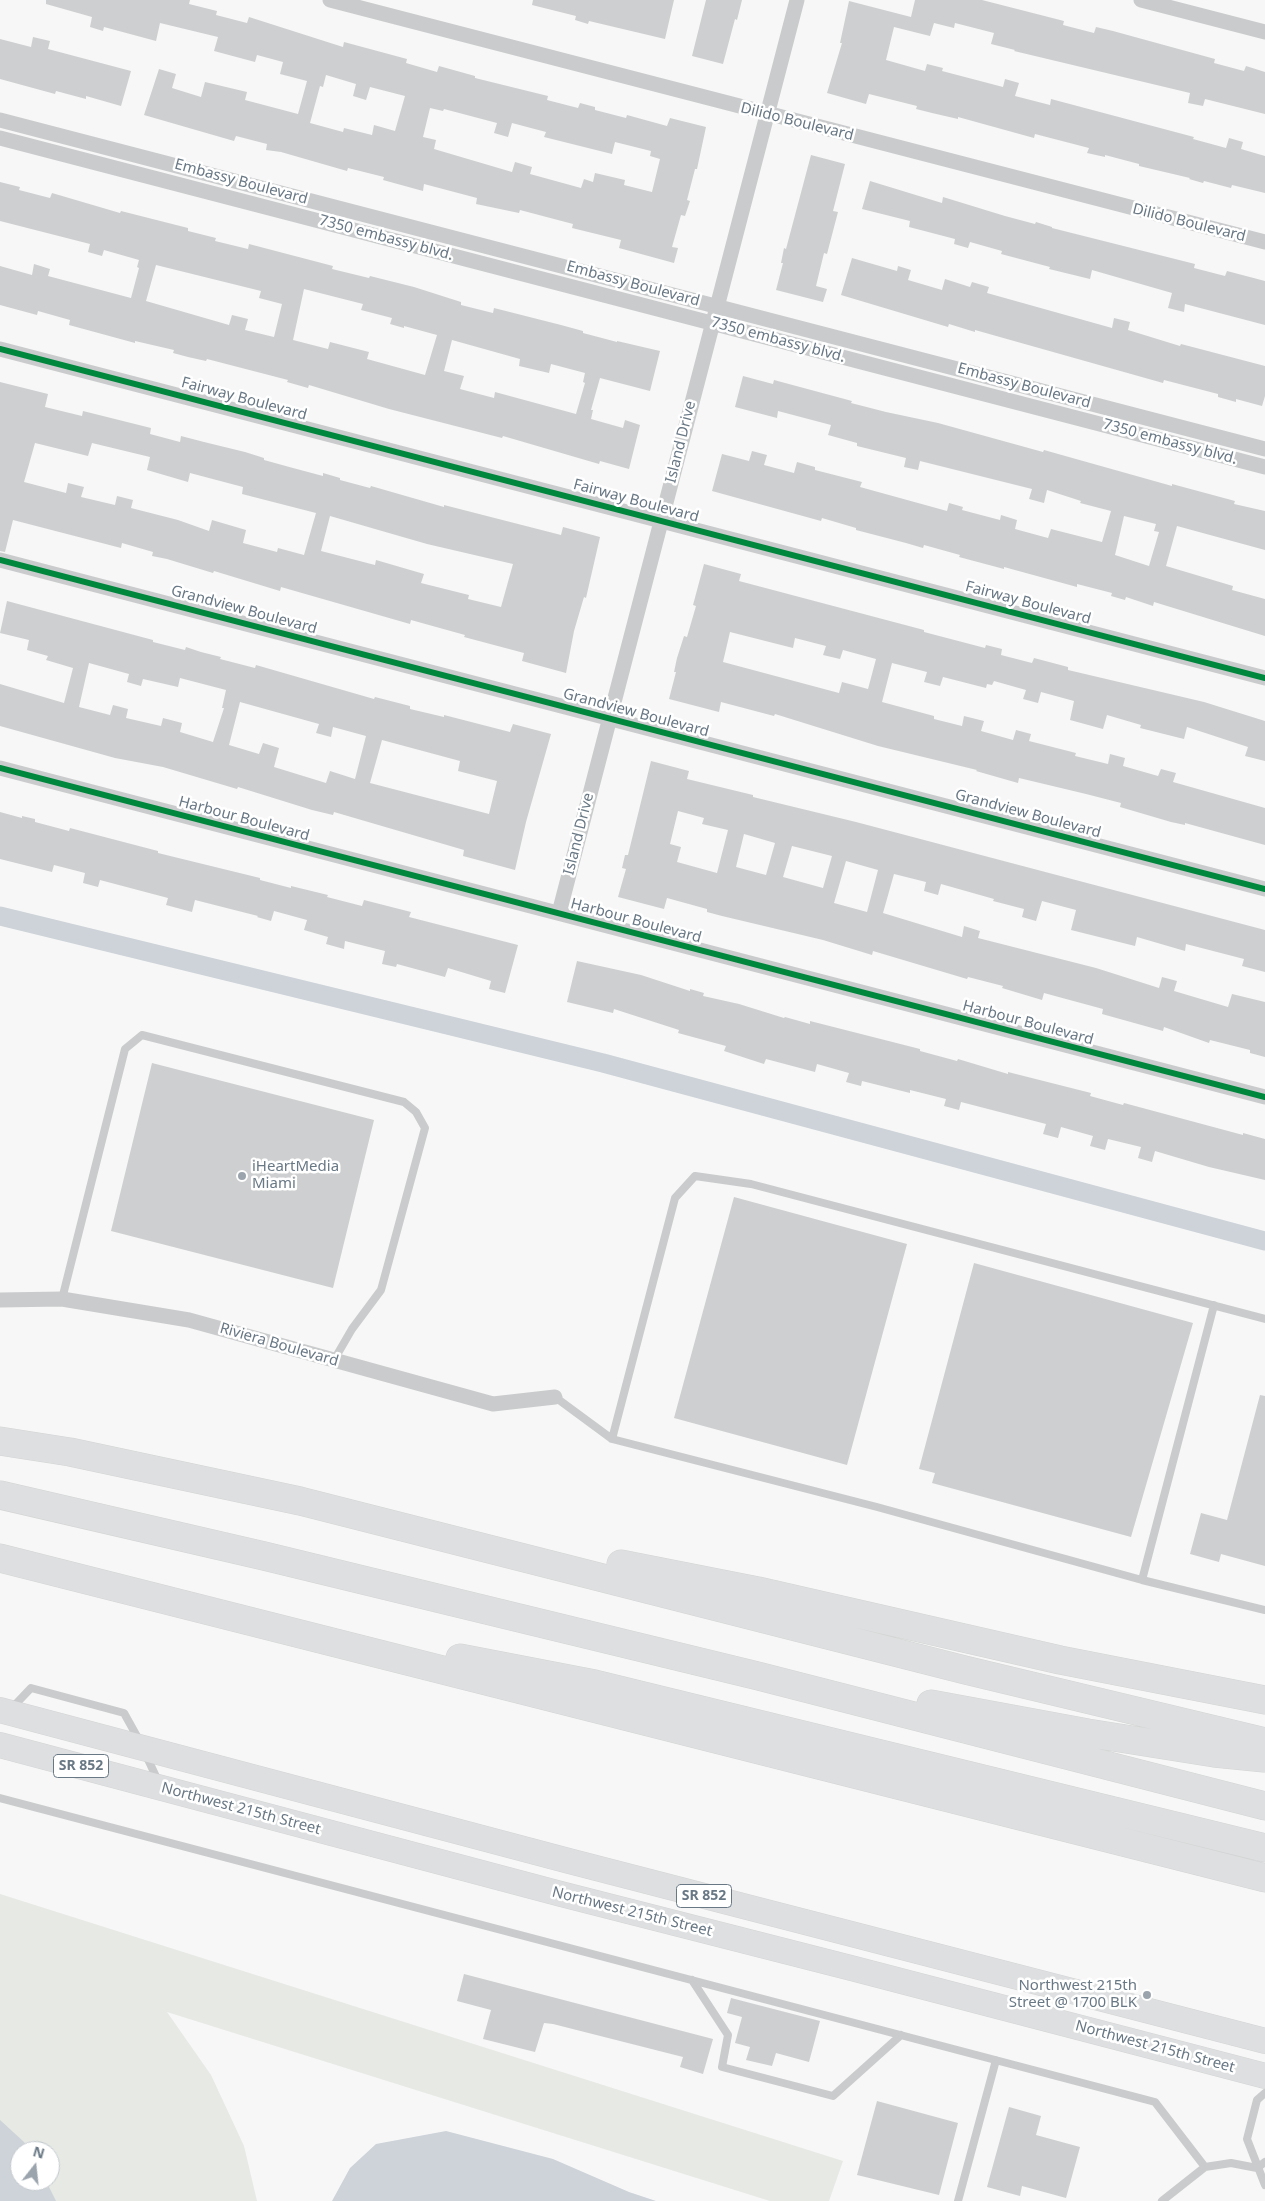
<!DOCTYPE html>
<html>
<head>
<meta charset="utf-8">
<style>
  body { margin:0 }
  #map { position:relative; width:1265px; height:2201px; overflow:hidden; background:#f7f7f7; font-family:"Noto Sans",sans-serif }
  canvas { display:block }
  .north { position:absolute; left:10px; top:2141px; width:50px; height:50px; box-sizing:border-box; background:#fff; border:1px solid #c3c9ce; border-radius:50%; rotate:16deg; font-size:14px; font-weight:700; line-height:20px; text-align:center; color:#697885 }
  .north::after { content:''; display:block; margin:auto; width:18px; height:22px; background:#9ba4ad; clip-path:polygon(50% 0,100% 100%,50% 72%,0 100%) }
</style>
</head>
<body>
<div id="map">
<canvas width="1265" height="2201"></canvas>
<div class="north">N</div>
</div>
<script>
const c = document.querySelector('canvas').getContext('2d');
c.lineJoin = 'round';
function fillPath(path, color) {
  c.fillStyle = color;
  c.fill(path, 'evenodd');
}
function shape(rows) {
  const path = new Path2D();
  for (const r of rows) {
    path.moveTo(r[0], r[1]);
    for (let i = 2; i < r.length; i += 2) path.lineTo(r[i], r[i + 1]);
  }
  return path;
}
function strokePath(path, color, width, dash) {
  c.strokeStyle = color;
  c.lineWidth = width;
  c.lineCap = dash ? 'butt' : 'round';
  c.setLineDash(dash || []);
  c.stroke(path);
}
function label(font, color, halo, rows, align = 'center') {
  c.font = font + ' "Noto Sans",sans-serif';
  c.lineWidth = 5;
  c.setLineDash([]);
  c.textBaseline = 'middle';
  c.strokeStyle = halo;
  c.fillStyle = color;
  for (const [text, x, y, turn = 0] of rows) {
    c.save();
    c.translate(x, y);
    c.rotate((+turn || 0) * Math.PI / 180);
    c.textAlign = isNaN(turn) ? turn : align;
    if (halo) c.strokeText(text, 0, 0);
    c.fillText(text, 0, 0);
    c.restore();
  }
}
fillPath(shape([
  [0,1894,843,2161,829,2201,770,2201,167,2012,211,2075,244,2146,257,2201,0,2201],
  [20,2151,50,2151,50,2181,20,2181]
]), '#e6e9e4');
fillPath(shape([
  [0,2120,24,2142,29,2151,20,2151,20,2181,46,2181,56,2201,0,2201],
  [446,2131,553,2159,629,2192,656,2201,332,2201,350,2168,376,2144]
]), '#cdd3d8');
strokePath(shape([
  [0,916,603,1063,1265,1241]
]), '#cdd3d8', 19);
fillPath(shape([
  [46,0,190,0,189,4,217,11,216,15,247,23,249,17,343,47,344,42,407,59,406,63,437,72,439,66,475,76,475,78,548,96,547,100,578,108,580,103,595,107,595,110,626,118,627,115,667,126,670,118,706,127,697,169,695,169,687,200,690,201,685,216,681,215,672,247,678,248,674,263,619,248,621,240,572,228,573,224,520,210,519,213,476,204,477,198,424,184,423,191,383,180,384,177,348,168,347,171,281,152,266,150,267,144,236,136,234,141,144,115,159,69,176,74,172,88,201,97,205,82,247,92,245,100,298,114,307,81,280,74,283,62,257,55,255,62,214,51,218,37,160,23,156,41,104,27,103,31,90,27,92,17,46,4],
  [326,75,356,84,353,96,366,100,370,87,405,96,395,131,374,125,372,135,344,128,343,132,310,123,320,86,323,87],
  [430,108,443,111,444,109,497,123,494,133,508,137,512,123,546,132,544,137,612,154,615,142,651,151,650,156,660,159,652,192,624,185,625,180,595,173,593,182,584,179,581,188,530,174,532,167,515,162,512,172,434,149,436,140,423,137],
  [533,0,674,0,665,39,589,21,588,24,575,20,576,16,532,5],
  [706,0,742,0,737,20,735,19,723,64,692,56],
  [915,0,982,0,1064,21,1063,25,1094,33,1096,27,1113,31,1215,59,1214,63,1244,71,1246,66,1265,72,1265,114,1205,99,1203,106,1188,103,1190,93,1014,51,1015,50,991,44,994,33,955,23,954,28,934,23,930,36,894,27,886,60,925,71,927,64,943,68,942,71,1003,87,1005,79,1019,83,1015,96,1050,105,1051,99,1194,137,1193,139,1226,148,1229,138,1243,142,1241,149,1265,156,1265,193,1232,185,1231,188,1204,181,1203,183,1189,179,1190,178,1139,166,1139,164,1105,155,1105,157,1087,153,1089,148,1035,134,1034,138,958,117,958,119,932,113,916,109,917,106,869,94,866,104,827,93,842,43,840,43,849,1,911,17],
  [33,37,50,41,48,49,131,71,121,106,86,96,86,99,56,91,55,94,0,79,0,39,31,47],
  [811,155,845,164,833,211,838,212,827,254,824,253,816,286,827,289,823,302,776,290,783,263,781,263,784,248,786,249],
  [870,181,942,203,943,197,1005,216,1035,224,1036,222,1052,227,1052,228,1195,264,1194,268,1225,276,1227,271,1265,281,1265,325,1185,304,1184,312,1168,308,1172,293,1092,270,1090,279,1049,269,1050,267,1001,254,1002,251,970,242,968,248,954,244,955,239,909,227,910,221,862,209],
  [0,182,20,187,19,190,50,198,52,193,120,213,121,211,188,228,188,231,216,238,215,241,248,249,249,244,333,266,332,269,369,278,370,276,414,287,461,302,461,305,493,313,494,308,561,325,583,331,583,333,617,342,617,341,660,351,650,391,600,378,591,410,593,410,591,419,623,428,625,420,640,425,629,469,600,461,599,464,503,436,502,438,389,409,309,385,308,388,287,382,288,380,207,359,206,361,188,357,173,353,174,350,135,341,135,343,69,325,70,320,38,311,37,315,0,305,0,266,32,275,34,264,50,269,48,276,131,298,139,268,137,267,139,260,104,250,102,256,88,252,90,244,0,221],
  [156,265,261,291,259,298,282,304,274,337,245,330,248,319,232,315,229,325,146,301],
  [304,289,363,304,361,310,392,318,390,324,404,328,404,326,437,335,425,375,367,359,369,352,330,342,328,349,293,340],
  [452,340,520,359,519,366,549,373,551,364,585,373,583,382,585,383,576,414,495,392,494,398,460,389,464,376,444,371],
  [852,258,897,271,898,266,911,270,908,280,942,290,945,279,970,287,972,282,989,287,987,293,1112,328,1114,318,1130,322,1128,330,1180,346,1181,344,1265,366,1265,396,1262,406,1236,399,1236,402,1218,397,1218,394,1164,380,1163,383,975,330,975,332,949,324,948,327,841,295],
  [743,376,773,384,774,380,852,401,851,403,886,412,938,423,1043,452,1044,450,1172,486,1172,484,1235,501,1234,504,1265,511,1265,550,1177,526,1166,566,1233,586,1232,590,1265,599,1265,636,1154,602,1153,606,1126,597,1125,600,1111,596,1112,593,1077,584,1077,587,1004,567,1004,569,959,557,960,555,924,545,923,548,906,543,856,530,856,528,822,518,821,521,712,491,722,454,749,461,752,451,767,455,764,465,794,473,797,462,815,467,815,470,862,482,860,487,947,511,949,503,963,507,962,510,1000,520,1001,515,1017,520,1015,529,1048,538,1051,529,1102,542,1111,511,1080,503,1081,501,1047,490,1044,503,1029,499,1032,489,920,461,918,470,904,467,906,458,857,446,857,443,828,435,831,425,778,411,777,418,735,407],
  [1124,516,1156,524,1154,531,1159,532,1149,566,1115,555],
  [0,382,48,394,45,407,82,416,83,411,151,428,150,434,180,442,181,436,204,442,245,452,264,458,264,460,293,468,323,476,323,473,340,478,340,480,370,488,371,486,444,507,444,505,561,535,563,527,600,537,586,598,584,597,574,631,566,673,522,661,524,653,464,637,465,635,411,620,410,624,281,587,280,591,214,571,213,573,167,559,152,556,153,552,122,543,121,548,13,520,5,552,0,551],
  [35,443,88,456,92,443,150,457,147,470,188,482,190,473,243,487,242,494,316,513,304,555,278,548,277,552,243,543,246,530,212,520,209,531,178,520,131,508,133,500,117,496,115,505,81,497,84,487,68,483,66,493,24,482],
  [330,516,427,544,513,564,501,607,468,599,469,595,421,583,424,574,376,560,375,565,321,551],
  [704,564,741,574,739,581,924,630,924,632,985,648,986,645,1002,649,1001,655,1032,663,1034,658,1068,667,1068,670,1204,702,1265,721,1265,761,1245,756,1248,747,1187,727,1184,739,1140,728,1141,725,1107,715,1103,729,1070,720,1074,701,1041,692,1038,703,1023,699,1026,690,994,681,992,685,987,684,986,688,943,677,940,686,924,682,927,672,892,663,882,702,934,716,934,719,962,726,964,716,984,721,981,731,1013,740,1016,730,1031,734,1029,741,1076,753,1075,756,1108,764,1110,754,1125,758,1123,766,1158,776,1161,769,1176,773,1173,782,1265,808,1265,845,1185,823,1185,825,1171,822,1120,807,1121,803,1086,794,1019,778,1018,783,976,771,977,770,878,746,775,714,774,716,721,702,719,712,669,699,676,672,674,672,677,658,684,636,687,637,696,606,693,605],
  [730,632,793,648,795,638,826,646,823,655,840,659,843,650,876,659,868,689,842,682,839,693,723,662],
  [7,601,153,640,153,642,185,650,186,647,201,652,221,657,220,659,255,668,256,665,374,699,375,697,410,706,410,709,444,717,444,715,510,732,513,724,551,734,526,822,515,870,463,856,464,850,334,812,333,815,312,810,238,787,237,789,163,767,115,758,0,726,0,684,64,703,73,668,46,660,48,656,27,650,29,640,0,633],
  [89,663,129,674,127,682,141,686,143,679,178,687,180,678,226,690,222,708,224,708,213,742,180,732,182,723,163,718,161,726,126,718,128,709,113,705,110,715,79,707],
  [240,702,319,724,316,733,331,737,333,727,366,736,355,779,330,771,326,783,274,767,279,748,263,743,259,754,229,745],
  [382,740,460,761,458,771,497,781,489,814,370,783],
  [651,761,689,771,687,779,753,795,753,797,856,822,1265,930,1265,972,1242,966,1244,959,1186,944,1185,951,1137,937,1135,946,1071,930,1076,910,1042,901,1036,921,1022,917,1024,909,993,901,994,899,941,884,938,895,924,891,926,882,894,874,883,913,962,937,964,926,980,931,978,938,1096,968,1159,988,1162,977,1177,981,1174,991,1228,1007,1232,994,1265,1002,1265,1057,1250,1053,1250,1050,1210,1040,1209,1043,1164,1027,1163,1031,1102,1014,1103,1009,1066,999,1044,993,1042,1000,1002,988,1003,986,968,977,967,979,873,951,872,955,823,940,722,916,707,912,707,909,667,898,664,909,618,897,626,869,622,868,625,855,628,855],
  [678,811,704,818,702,824,728,830,717,873,677,862,681,847,670,844],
  [744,834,775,843,766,875,736,867],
  [792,846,832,856,823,888,783,877],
  [846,861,878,870,867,912,834,903],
  [0,812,22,818,22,816,35,819,35,822,69,831,70,828,158,851,158,853,260,878,260,880,291,888,291,886,328,895,327,897,362,906,364,900,411,912,409,917,518,945,505,993,489,989,491,981,448,968,445,977,397,964,396,967,382,964,385,951,345,941,344,949,326,944,328,937,304,930,307,920,274,911,271,921,257,917,258,916,195,900,192,912,166,905,168,898,100,880,98,887,83,883,85,873,54,865,52,872,0,859],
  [577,961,641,975,690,991,690,989,704,993,703,996,739,1004,784,1018,785,1017,810,1024,810,1021,920,1049,920,1051,957,1061,958,1059,1008,1074,1008,1072,1091,1093,1090,1096,1123,1105,1124,1103,1243,1135,1243,1133,1265,1139,1265,1180,1209,1167,1155,1151,1152,1162,1138,1158,1141,1147,1108,1139,1105,1150,1090,1146,1093,1136,1061,1127,1058,1138,1043,1134,1046,1124,961,1102,959,1110,944,1106,946,1099,910,1090,910,1093,862,1081,861,1086,846,1082,849,1073,817,1064,815,1072,766,1059,764,1064,724,1051,726,1046,678,1033,679,1030,614,1009,613,1013,567,1002],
  [152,1063,374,1120,333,1288,111,1231],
  [734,1197,907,1244,847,1465,674,1418],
  [974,1263,1193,1323,1131,1537,932,1483,935,1473,919,1469],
  [1260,1395,1265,1396,1265,1566,1221,1554,1219,1562,1190,1554,1201,1513,1227,1520],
  [464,1974,713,2039,703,2074,680,2067,683,2057,553,2024,544,2023,535,2052,483,2039,491,2010,457,2001],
  [731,1998,820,2021,809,2062,776,2053,772,2066,746,2060,750,2047,735,2043,742,2017,727,2013],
  [877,2101,958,2123,939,2195,857,2175],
  [1009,2107,1041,2116,1036,2135,1080,2147,1066,2198,1022,2186,1020,2196,987,2187]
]), '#cecfd0');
const primary = shape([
  [0,1710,569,1861,1265,2041],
  [0,1745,561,1894,855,1969,1265,2076]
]);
const highway = shape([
  [0,1441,70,1452,300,1501,965,1670,1265,1742],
  [0,1495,264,1556,758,1676,1265,1806],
  [0,1558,1265,1878],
  [621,1564,758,1591,1060,1660,1265,1700],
  [460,1658,595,1684,1265,1848],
  [931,1704,1088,1733,1214,1753,1264,1758]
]);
strokePath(primary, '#d3d4d5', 26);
strokePath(highway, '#d3d4d4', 29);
strokePath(shape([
  [62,1299,125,1049,142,1035,404,1102,416,1112,425,1128,381,1290,352,1329,334,1360],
  [555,1397,612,1439,877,1507,1142,1580,1265,1610],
  [612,1439,675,1198,695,1176,751,1184,1265,1319],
  [1142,1580,1214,1305],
  [11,1709,31,1688,124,1713,139,1740],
  [146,1755,158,1781],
  [0,1798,1155,2102,1205,2167],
  [692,1980,728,2035,722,2067,833,2096,901,2035],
  [1265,2093,1257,2100,1247,2139,1265,2185],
  [958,2201,996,2060],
  [1162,2201,1205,2167,1231,2163,1257,2168,1265,2162]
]), '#cacbcc', 8);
strokePath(shape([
  [330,0,1265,242],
  [1141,0,1265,32],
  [0,120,1265,449],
  [0,138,1265,467],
  [0,349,1265,678],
  [0,560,1265,889],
  [0,768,1265,1097],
  [559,913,797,0],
  [0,1300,62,1299,189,1320,493,1404,555,1397]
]), '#cacbcc', 15);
strokePath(primary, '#dedfe0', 25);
strokePath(highway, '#dedfe0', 28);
strokePath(shape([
  [0,349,1265,678],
  [0,560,1265,889],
  [0,768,1265,1097]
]), '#00873e', 6);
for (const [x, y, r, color] of [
  [242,1176,5,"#9ba4ad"],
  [1147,1995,5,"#9ba4ad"]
]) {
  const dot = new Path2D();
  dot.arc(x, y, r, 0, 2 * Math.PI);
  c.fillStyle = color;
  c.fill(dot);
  strokePath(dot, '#fff', 2);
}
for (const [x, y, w] of [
  [81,1766,55],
  [704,1896,55]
]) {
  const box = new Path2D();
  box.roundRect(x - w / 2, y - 11.5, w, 23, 4);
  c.fillStyle = '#fff';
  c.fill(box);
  strokePath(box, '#697885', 1);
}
label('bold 14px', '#697885', null, [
  ["SR 852",81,1766],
  ["SR 852",704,1896]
]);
label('15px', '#697885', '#fff', [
  ["Dilido Boulevard",797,122,14],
  ["Embassy Boulevard",241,182,15],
  ["Dilido Boulevard",1189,223,14],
  ["7350 embassy blvd.",386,238,15],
  ["Embassy Boulevard",633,284,15],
  ["7350 embassy blvd.",778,340,15],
  ["Embassy Boulevard",1024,386,15],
  ["Fairway Boulevard",244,399,15],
  ["Island Drive",681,442,-76],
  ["7350 embassy blvd.",1170,442,15],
  ["Fairway Boulevard",636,501,15],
  ["Fairway Boulevard",1028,603,15],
  ["Grandview Boulevard",244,610,15],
  ["Grandview Boulevard",636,713,15],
  ["Grandview Boulevard",1028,814,15],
  ["Harbour Boulevard",244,819,15],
  ["Island Drive",579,834,-76],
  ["Harbour Boulevard",636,921,15],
  ["Harbour Boulevard",1028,1023,15],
  ["Riviera Boulevard",279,1345,16],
  ["Northwest 215th Street",241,1809,15],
  ["Northwest 215th Street",632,1912,14],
  ["Northwest 215th Street",1155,2047,15]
]);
label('15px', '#697885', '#fff', [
  ["iHeartMedia",252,1167],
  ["Miami",252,1184],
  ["Northwest 215th",1137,1986,"right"],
  ["Street @ 1700 BLK",1137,2003,"right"]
], 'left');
</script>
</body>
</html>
